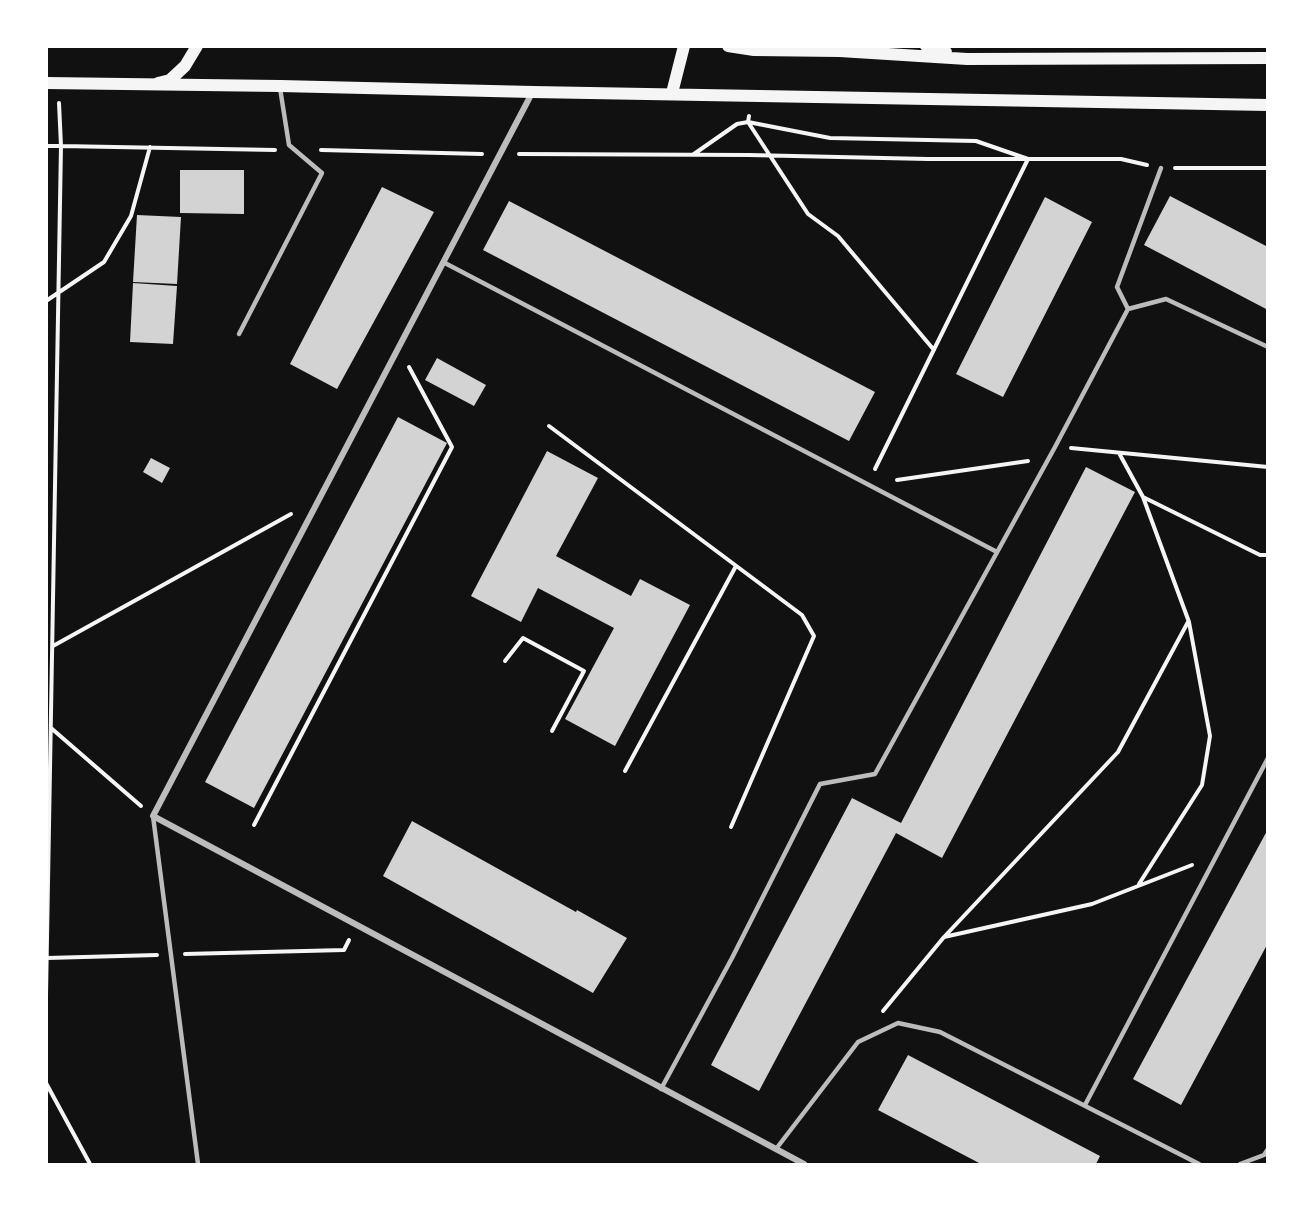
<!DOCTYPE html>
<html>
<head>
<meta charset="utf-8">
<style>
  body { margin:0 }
  #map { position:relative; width:1314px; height:1211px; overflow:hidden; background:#111; font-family:"Source Serif 4",serif }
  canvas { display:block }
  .frame { position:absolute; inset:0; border:48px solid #fff; pointer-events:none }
</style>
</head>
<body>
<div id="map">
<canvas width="1314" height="1211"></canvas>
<div class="frame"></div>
</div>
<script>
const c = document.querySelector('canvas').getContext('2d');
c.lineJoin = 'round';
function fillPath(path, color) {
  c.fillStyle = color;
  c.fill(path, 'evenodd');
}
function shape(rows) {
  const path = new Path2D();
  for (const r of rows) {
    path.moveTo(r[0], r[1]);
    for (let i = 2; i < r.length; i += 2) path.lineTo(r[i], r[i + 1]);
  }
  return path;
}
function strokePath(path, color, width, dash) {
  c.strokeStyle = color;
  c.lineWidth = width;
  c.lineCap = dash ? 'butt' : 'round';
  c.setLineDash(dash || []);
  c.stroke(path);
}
fillPath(shape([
  [180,170,244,170,244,214,180,213],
  [382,187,434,212,337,389,290,364],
  [1170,196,1268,247,1268,310,1144,245],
  [1045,197,1092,222,1003,397,956,374],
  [509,201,875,392,849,441,483,250],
  [137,215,181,217,177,284,133,282],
  [133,283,177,286,173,344,130,342],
  [437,358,486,385,474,406,425,380],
  [398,417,447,443,254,808,205,782],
  [547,451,598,478,556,556,631,596,640,579,690,605,615,746,565,719,614,628,538,588,521,622,471,596],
  [151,458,170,468,162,483,143,472],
  [1086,467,1135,492,942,858,896,833,759,1091,711,1065,852,798,901,823],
  [412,821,576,912,577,910,627,938,593,993,383,876],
  [1268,829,1268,943,1181,1105,1133,1079],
  [908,1055,1100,1156,1096,1164,981,1164,878,1110]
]), '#d3d3d3');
strokePath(shape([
  [59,103,61,146,275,150],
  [749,116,748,122,830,138,976,141,1028,159,875,469],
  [46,146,61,146,46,995],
  [321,150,482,154],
  [519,154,749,155,928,159,1121,159,1147,165],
  [694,154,737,124,748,122,808,214,838,236,934,350],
  [1175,168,1268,168],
  [46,301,104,262,131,216,150,147],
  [549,426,802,615,814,636,731,827],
  [1071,448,1268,467],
  [1119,453,1143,497,1260,555,1268,555],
  [897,480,1028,461],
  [53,646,291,514],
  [505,661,523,638,584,671,552,731],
  [51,728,141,806],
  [625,771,736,566],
  [254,825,452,447,409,367],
  [1139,884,1202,785,1210,736,1189,622,1143,497],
  [945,936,1118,752,1188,622],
  [185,954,344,950,349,940],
  [47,958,157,955],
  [883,1011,944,937,1092,904,1192,865],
  [46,1083,90,1164]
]), '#f5f5f5', 4);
strokePath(shape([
  [1161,168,1117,287,1128,309,1166,299,1268,347],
  [443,262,997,552],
  [239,334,322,173,289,145,280,88],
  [153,816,198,1164],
  [661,1089,732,958,820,784,875,774,1055,447,1128,309],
  [1085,1105,1268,758],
  [776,1149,858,1042,898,1023,940,1032,1199,1164],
  [1240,1164,1264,1155,1268,1149]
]), '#bcbcbc', 4.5);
strokePath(shape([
  [532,93,153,816,804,1164]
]), '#bcbcbc', 6);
strokePath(shape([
  [728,46,754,50,840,51,967,59,1268,58],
  [926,46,946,52],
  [46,83,280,86,533,92,1268,105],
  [158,83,170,80,185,66,197,46],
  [672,93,684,46]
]), '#f5f5f5', 12);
</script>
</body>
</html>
